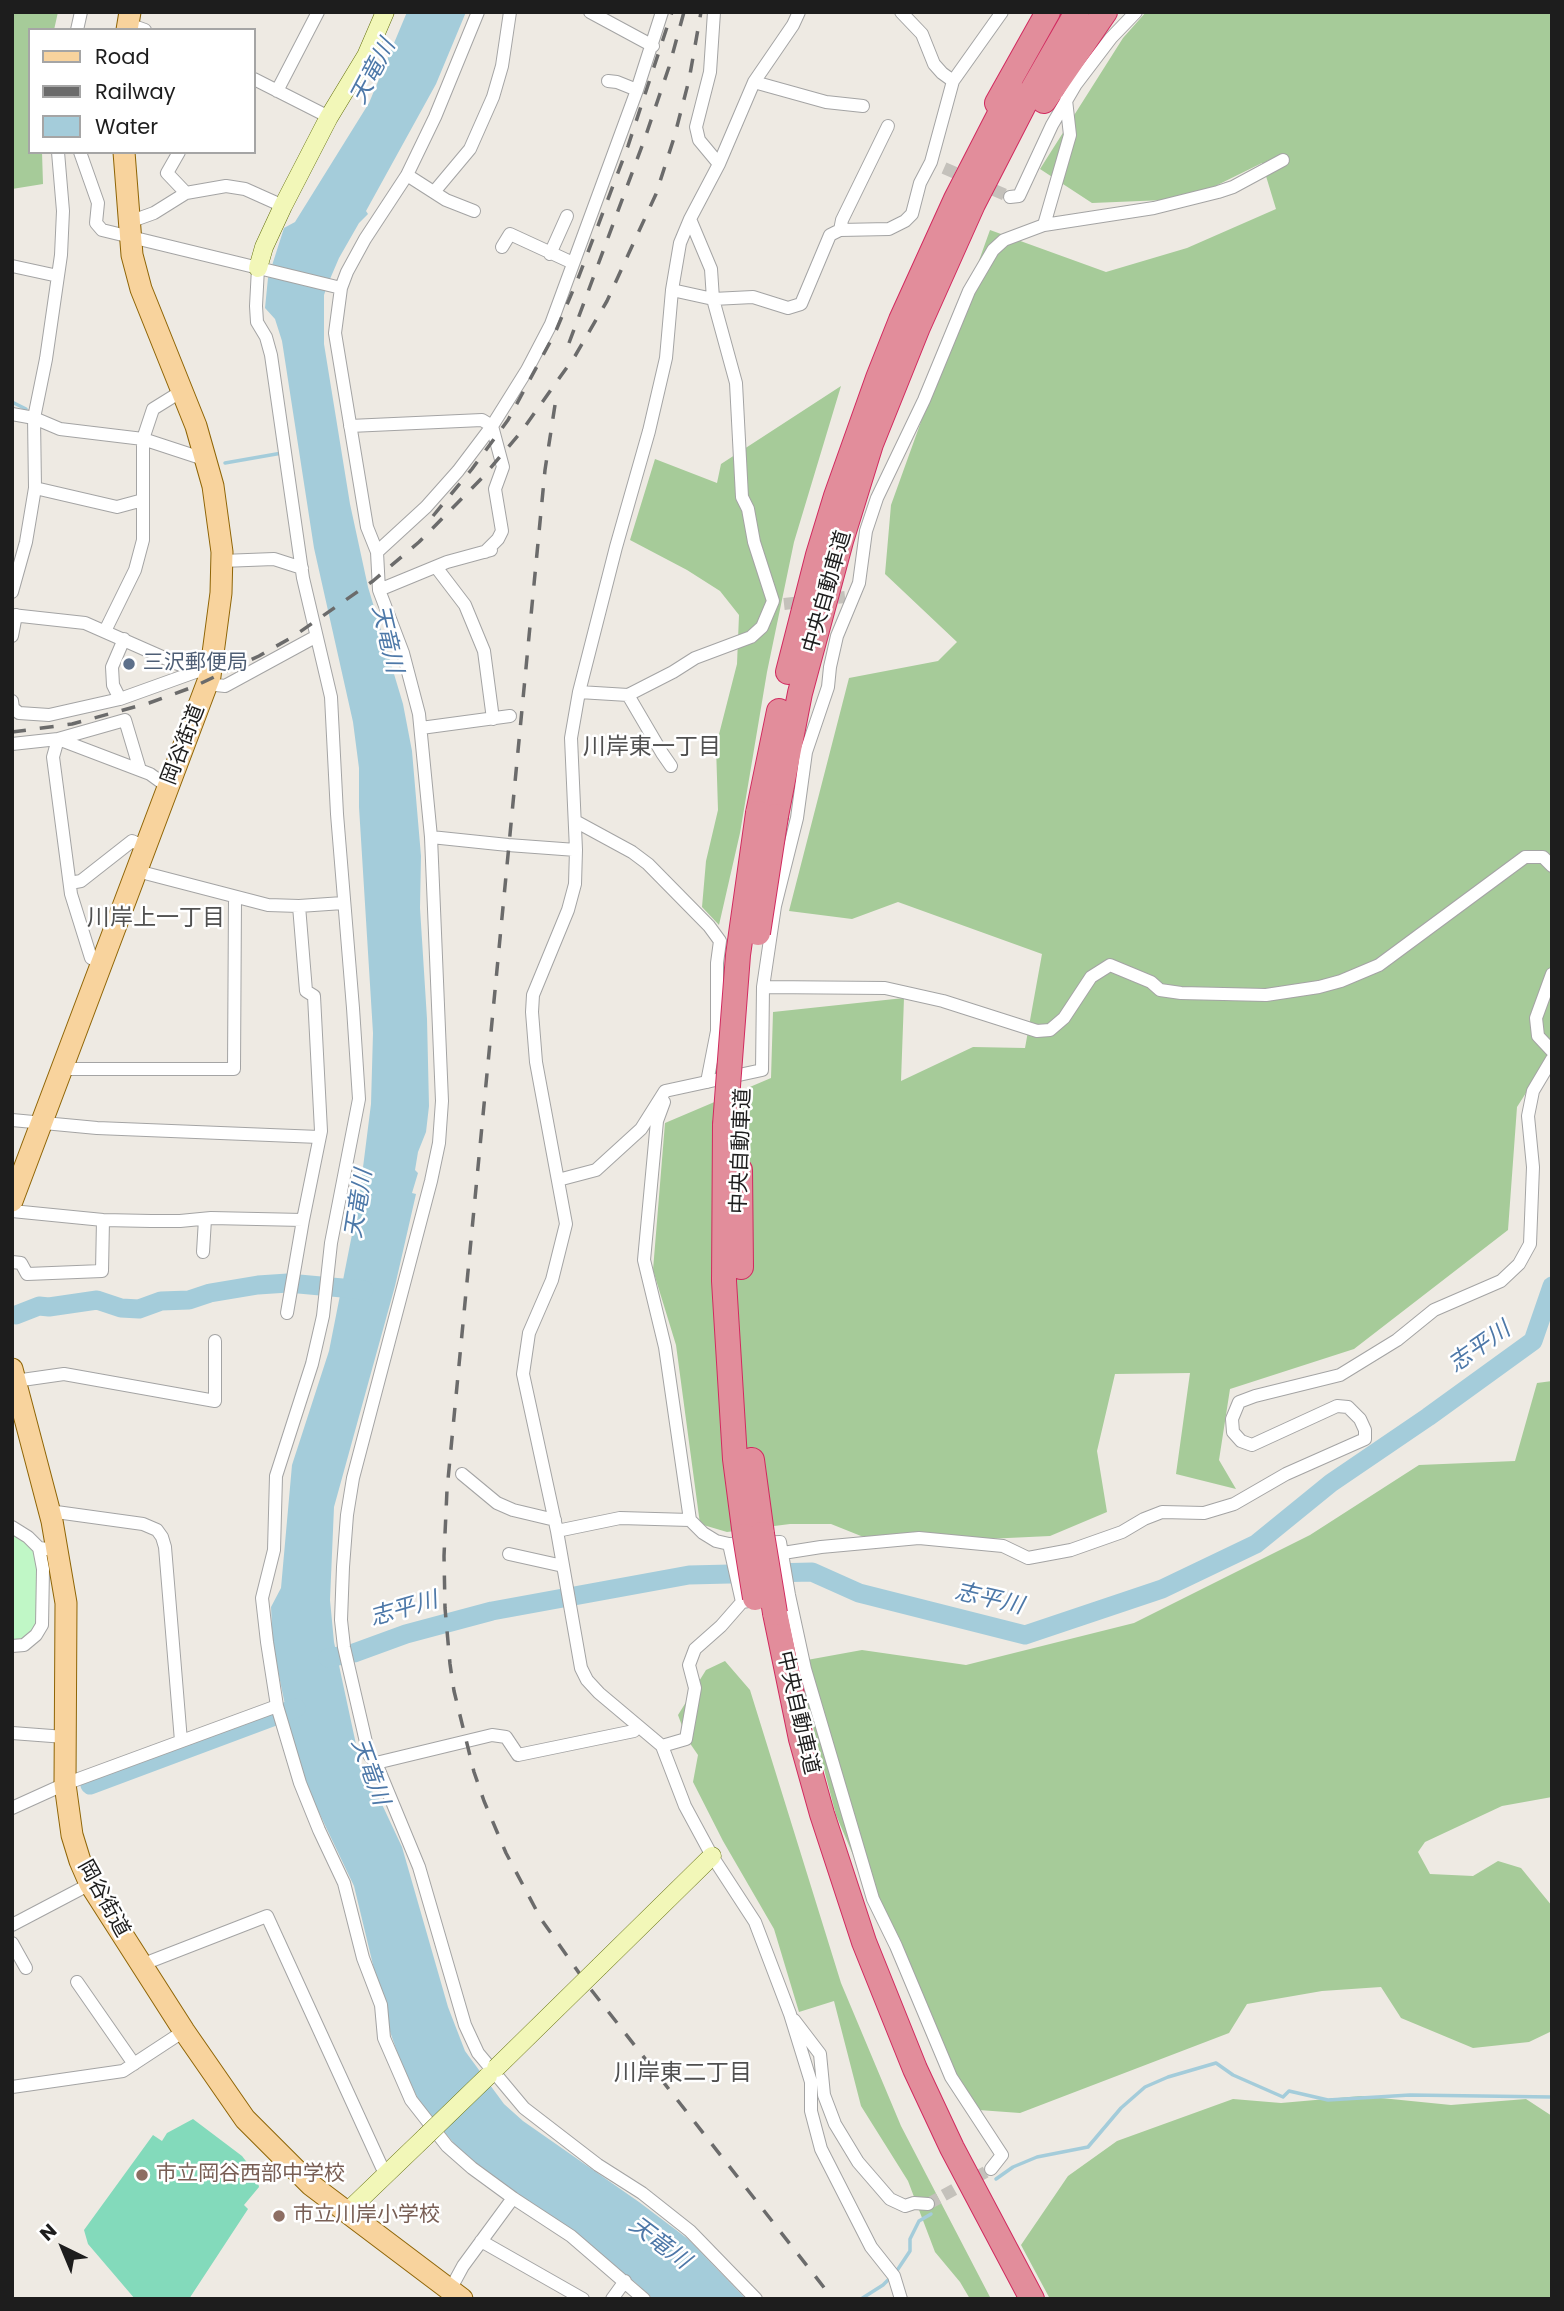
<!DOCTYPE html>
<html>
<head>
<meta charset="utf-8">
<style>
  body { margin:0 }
  #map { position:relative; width:1564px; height:2311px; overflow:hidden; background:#eeeae3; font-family:Poppins,sans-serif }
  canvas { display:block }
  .frame { position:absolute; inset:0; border:14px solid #1d1d1d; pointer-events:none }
  .legend { position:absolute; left:28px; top:28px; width:228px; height:126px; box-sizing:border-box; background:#fff; border:2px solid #a5a5a5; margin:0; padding:9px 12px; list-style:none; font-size:21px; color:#1d1d1d }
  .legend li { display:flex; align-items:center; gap:14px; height:35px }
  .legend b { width:35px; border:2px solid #a5a5a5 }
  .north { position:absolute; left:28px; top:2213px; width:70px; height:70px; -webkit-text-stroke:5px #fff; paint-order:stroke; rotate:317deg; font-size:19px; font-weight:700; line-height:28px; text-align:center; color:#1d1d1d }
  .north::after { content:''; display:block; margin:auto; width:24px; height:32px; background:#1d1d1d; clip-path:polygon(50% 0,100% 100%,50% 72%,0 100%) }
</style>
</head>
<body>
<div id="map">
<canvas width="1564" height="2311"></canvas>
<div class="frame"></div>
<ul class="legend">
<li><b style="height:9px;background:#f8d39d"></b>Road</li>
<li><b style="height:9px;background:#6b6b6b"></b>Railway</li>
<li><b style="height:19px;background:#a4ccda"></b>Water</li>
</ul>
<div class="north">N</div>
</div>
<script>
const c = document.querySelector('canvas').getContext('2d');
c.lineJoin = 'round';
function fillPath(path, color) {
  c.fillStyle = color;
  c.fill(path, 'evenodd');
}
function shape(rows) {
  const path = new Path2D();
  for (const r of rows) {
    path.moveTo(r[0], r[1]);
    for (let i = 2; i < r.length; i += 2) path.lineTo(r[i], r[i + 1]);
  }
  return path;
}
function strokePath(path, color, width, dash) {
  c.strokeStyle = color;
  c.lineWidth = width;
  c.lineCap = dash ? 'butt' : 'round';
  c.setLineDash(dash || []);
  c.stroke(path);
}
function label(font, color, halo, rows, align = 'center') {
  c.font = font + ' Poppins,"Noto Sans JP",sans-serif';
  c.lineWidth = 5;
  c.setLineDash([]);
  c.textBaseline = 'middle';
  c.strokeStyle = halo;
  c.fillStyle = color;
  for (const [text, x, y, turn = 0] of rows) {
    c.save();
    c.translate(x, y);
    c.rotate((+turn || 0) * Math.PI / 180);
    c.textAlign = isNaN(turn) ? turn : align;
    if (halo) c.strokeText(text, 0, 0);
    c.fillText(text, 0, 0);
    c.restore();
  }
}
fillPath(shape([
  [12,12,58,12,54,30,30,30,30,152,42,152,43,184,12,189],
  [1146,12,1552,12,1552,1052,1517,1107,1508,1230,1354,1349,1230,1389,1219,1460,1236,1489,1176,1474,1190,1373,1115,1374,1097,1451,1107,1512,1050,1536,881,1544,831,1524,790,1524,727,1532,700,1524,676,1345,653,1270,665,1123,771,1078,773,1012,904,998,901,1081,973,1047,1025,1048,1042,954,898,902,852,919,789,911,849,678,938,661,957,642,885,574,891,505,990,230,1106,272,1187,248,1276,209,1262,163,1189,199,1092,203,1040,169,1123,38],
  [841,386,794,542,767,672,740,833,719,925,702,907,706,861,718,810,716,746,737,664,739,615,720,591,687,570,630,540,655,459,717,483,721,464],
  [1552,1381,1552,1797,1502,1806,1425,1842,1418,1852,1430,1874,1473,1876,1498,1861,1521,1868,1552,1906,1552,2031,1529,2042,1473,2048,1401,2018,1381,1987,1322,1991,1247,2004,1229,2033,1020,2113,965,2109,942,2064,836,1815,796,1662,862,1650,966,1665,1134,1623,1310,1535,1419,1465,1515,1461,1537,1383],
  [725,1661,750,1690,841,1983,901,2126,991,2299,970,2299,960,2282,935,2252,908,2181,861,2106,834,2001,799,2012,774,1929,723,1841,693,1782,698,1755,687,1739,678,1715,706,1670],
  [1361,2096,1451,2105,1526,2099,1552,2116,1552,2299,1050,2299,1021,2245,1068,2176,1117,2141,1233,2099,1281,2103]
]), '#a6cb99');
fillPath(shape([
  [12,1533,32,1547,36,1556,40,1574,38,1619,31,1631,22,1638,12,1640]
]), '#c0f7c6');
fillPath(shape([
  [193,2119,242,2156,256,2174,259,2187,244,2205,248,2209,189,2299,135,2299,88,2244,84,2230,153,2135,162,2141,167,2133]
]), '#83dabb');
fillPath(shape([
  [407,12,466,12,436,84,366,211,368,214,359,223,339,258,327,286,324,295,324,344,350,504,368,587,403,704,412,751,421,856,420,908,427,1019,429,1106,426,1132,418,1152,415,1170,418,1173,412,1193,416,1194,395,1286,334,1507,330,1600,334,1642,360,1763,375,1797,379,1798,402,1847,448,2007,465,2051,504,2104,523,2121,639,2202,688,2239,746,2299,653,2299,636,2283,580,2238,481,2169,463,2154,420,2103,401,2063,387,2023,354,1886,314,1802,295,1753,273,1647,271,1607,281,1588,292,1465,329,1351,359,1199,371,1104,373,1033,359,807,359,768,353,722,314,548,282,341,275,319,265,308,268,278,284,228,295,222,369,103]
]), '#a4ccda');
strokePath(shape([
  [12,402,26,409],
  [225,463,282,453],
  [996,2179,1013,2167,1037,2157,1088,2147,1121,2108,1145,2087,1168,2077,1216,2063,1233,2075,1283,2097,1289,2091,1328,2100,1410,2095,1552,2097],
  [896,2272,910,2251,910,2239,919,2221,931,2214],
  [861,2299,883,2285,891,2277]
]), '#a4ccda', 3.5);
strokePath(shape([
  [16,1315,39,1306,49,1307,97,1300,121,1308,139,1309,161,1301,189,1300,210,1293,258,1285,288,1283,364,1290],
  [328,1658,354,1653,406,1634,492,1611,689,1575,812,1572,859,1593,1025,1635,1162,1589,1256,1544,1331,1483,1428,1417,1533,1341,1552,1286],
  [90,1785,296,1708]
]), '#a4ccda', 19);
strokePath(shape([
  [944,168,1010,197],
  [784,604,845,597],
  [928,2204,991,2169]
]), '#c4c1bb', 12, [12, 6]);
const street = shape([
  [478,12,435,117,407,175,365,239,347,272,341,288,335,333,367,527,377,552,379,590,403,653,419,714,431,837,442,1101,439,1143,431,1181,353,1478,347,1515,343,1567,341,1620,344,1647,369,1755,376,1763,419,1867,465,2025,478,2053,524,2108,598,2165,642,2193,690,2231,756,2299],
  [590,12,653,46],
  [714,12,710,72,696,127,699,140,719,164],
  [799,12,793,25,754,82,719,164,690,219,680,243,672,290,666,358,649,431,616,547,579,692,571,738,576,850,575,884,568,910,533,995,532,1012,536,1062,566,1224,552,1280,529,1333,523,1374,557,1531,581,1668,587,1680,599,1693,662,1746,685,1806,712,1856,755,1922,790,2014,811,2082,811,2111,821,2149,871,2247,894,2276,901,2299],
  [901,12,922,34,934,64,942,73,953,81],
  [128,24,145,30],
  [77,30,81,12],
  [254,79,329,117],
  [608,81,617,82,637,90],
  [754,82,826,102,863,106],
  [277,91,318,12],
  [80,152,98,203,96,223,102,230,341,288],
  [179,152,167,173,186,193],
  [407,175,446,200,474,211],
  [434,192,470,149,493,97,502,66,510,12],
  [1010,197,1019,196,1052,125,1076,84,1111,38,1136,12],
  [129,222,154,213,186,193,226,186,245,189,283,206],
  [1044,225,1070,135,1066,100],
  [840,230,889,229,905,221,912,214,920,183,931,162,953,81,1002,12],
  [502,247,510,234,573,263],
  [550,254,567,216],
  [12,266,58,276],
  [258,268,256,306,257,322,266,337,271,355,303,578,331,697,337,814,353,1008,359,1099,331,1243,323,1316,312,1364,276,1476,274,1550,262,1598,267,1642,277,1706,300,1783,319,1830,344,1883,363,1958,381,2005,384,2038,411,2100,447,2146,472,2168,513,2198,463,2266,450,2290],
  [672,290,713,299,753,297,788,308,801,304,830,235,840,230,842,220,888,126],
  [12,414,34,418,60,429,143,439,207,460],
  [350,426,482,420,492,426,503,467,495,489,502,531,498,539,485,552],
  [35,488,117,507,143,500],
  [377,552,426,507,458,471,492,426,527,370,551,324,637,90,662,12],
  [222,561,274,559,302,568],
  [436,567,465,605,484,651,493,719],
  [379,590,447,562,491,550],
  [12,592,26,542,35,488,34,418,46,359,61,255,63,211,58,152],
  [12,615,85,623,178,664,210,676],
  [105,631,135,570,143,540,143,439,153,409,182,391],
  [12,636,16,615],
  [124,639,112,667,113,685,120,699,198,671],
  [207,684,225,686,315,637],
  [579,692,628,695,673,672,695,658,751,637,762,627,773,601,754,542,748,509,742,497,736,383,713,299,711,269,690,219],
  [628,695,662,753,671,766],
  [12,701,13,708,19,713,49,715,120,699],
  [421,728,510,716],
  [12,744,58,739,125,720,140,770],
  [575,821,632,852,648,864,709,926,720,941,717,963,717,1031,707,1082],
  [431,837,508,845,576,850],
  [137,871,268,905,299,906,343,903],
  [70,883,81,881,132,841,145,847],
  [102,964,91,958,71,894,53,757,58,739,150,774,168,787],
  [1552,974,1536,1018,1538,1036,1552,1051],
  [763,987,885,988,943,1001,1037,1031,1050,1030,1064,1018,1091,977,1110,965,1151,982,1160,990,1181,993,1266,995,1319,987,1341,981,1379,965,1525,857,1543,857,1552,866],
  [62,1069,234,1069,235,898],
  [664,1102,657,1121,644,1260,665,1347,690,1520,703,1533,716,1541,729,1544,780,1542,789,1595,805,1669,873,1899,896,1946,951,2077,1002,2155,991,2169],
  [12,1120,97,1128,319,1137],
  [558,1180,596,1170,641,1129,665,1091,762,1070,763,987,775,906,797,818,806,752,828,687,830,667,837,636,859,583,866,531,877,498,924,400,969,291,993,250,1004,240,1044,225,1154,208,1218,192,1233,187,1283,160],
  [12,1211,103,1220,151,1221,180,1221,211,1218,303,1220,321,1131,314,996,306,991,299,906],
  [203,1252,205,1219],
  [12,1262,21,1263,27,1274,102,1271,103,1220],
  [287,1313,303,1220],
  [15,1381,64,1374,215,1401,215,1341],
  [462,1474,497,1503,513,1510,555,1520],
  [49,1511,143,1524,157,1530,162,1537,165,1547,181,1741],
  [12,1527,28,1537,39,1548,48,1549],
  [557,1531,620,1518,690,1520],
  [729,1544,742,1602],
  [783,1553,821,1547,919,1538,1003,1546,1028,1558,1071,1550,1122,1532,1144,1519,1162,1512,1204,1513,1234,1504,1286,1474,1365,1439,1365,1430,1360,1419,1348,1407,1337,1406,1252,1445,1241,1441,1233,1432,1232,1419,1239,1402,1255,1396,1340,1375,1397,1340,1434,1310,1501,1281,1519,1264,1530,1244,1533,1167,1528,1116,1533,1091,1552,1059],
  [509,1554,563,1566],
  [12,1646,24,1645,36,1635,42,1625,43,1569,39,1548],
  [12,1733,65,1737],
  [662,1746,686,1739,695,1688,689,1665,695,1649,721,1626,742,1602,761,1599],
  [376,1763,492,1735,506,1737,518,1755,634,1731,638,1726],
  [12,1808,65,1784,277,1706],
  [12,1925,90,1884],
  [12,1943,26,1968],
  [141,1965,267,1916,385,2174],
  [77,1982,134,2064],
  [794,2020,820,2054,824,2095,835,2124,858,2162,890,2199,905,2206,914,2203,928,2204],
  [12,2087,123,2071,184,2031],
  [513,2198,571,2236,644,2299],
  [481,2241,583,2299],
  [612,2299,625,2281]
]);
const secondary = shape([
  [258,268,264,247,283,206,329,117,366,56,385,12],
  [600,1966,712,1856],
  [348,2211,425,2137]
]);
const primary = shape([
  [127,30,130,12],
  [12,1201,210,676,221,593,222,552,213,486,196,426,141,289,132,255,124,152],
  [12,1369,52,1521,66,1603,65,1784,72,1835,80,1861,90,1884,184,2031,245,2119,311,2185,462,2299]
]);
const highway = shape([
  [1044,101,1105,12],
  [997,103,1048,12],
  [788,672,818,555,836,496,878,378,901,320,956,199,1012,90],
  [758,813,779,711],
  [776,816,800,693,841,541,871,444,918,327,973,204,1027,99,1077,12],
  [725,1125,724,1281,735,1459,745,1536],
  [740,1170,741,1267],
  [752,1460,762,1534],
  [775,1613,801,1739,822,1814,864,1942,915,2069,952,2148,1032,2299]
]);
strokePath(street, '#a4a4a4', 14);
strokePath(secondary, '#616e09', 19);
strokePath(primary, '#8f6506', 23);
strokePath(highway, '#d12a5f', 26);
strokePath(street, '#fff', 12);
strokePath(secondary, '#f2f7b8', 18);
strokePath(primary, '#f8d39d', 21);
strokePath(highway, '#e28d9b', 24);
strokePath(shape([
  [569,343,645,138,669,67,684,12],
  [555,405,545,470,447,1490,444,1556,445,1608,450,1664,454,1691,474,1772,484,1801,506,1853,541,1919,589,1987,833,2299],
  [433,516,472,469,508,420,555,333,579,276,628,146,672,12],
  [12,732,72,724,149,703,193,687,259,656,294,636,373,581,419,542,482,478,521,432,575,356,607,301,623,266,656,194,674,138,689,80,701,12]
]), '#6b6b6b', 3.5, [14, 14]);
const secondaryBridge = shape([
  [496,2068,600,1966],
  [425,2137,488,2076]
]);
const highwayBridge = shape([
  [758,933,776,816],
  [725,1125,738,955,758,813],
  [762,1534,775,1613],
  [745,1536,755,1598]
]);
strokePath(secondaryBridge, '#616e09', 19, []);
strokePath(highwayBridge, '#d12a5f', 26, []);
strokePath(secondaryBridge, '#f2f7b8', 18);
strokePath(highwayBridge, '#e28d9b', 24);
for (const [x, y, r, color] of [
  [129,664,7,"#5c6f8a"],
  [142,2175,7,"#8d6e63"],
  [279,2216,7,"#8d6e63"]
]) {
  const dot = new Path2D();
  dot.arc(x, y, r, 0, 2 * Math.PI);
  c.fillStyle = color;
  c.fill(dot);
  strokePath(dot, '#fff', 2.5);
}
label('21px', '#1d1d1d', '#fff', [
  ["中央自動車道",828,592,-74],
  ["岡谷街道",184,745,-69],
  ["中央自動車道",742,1151,-88],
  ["中央自動車道",797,1713,77],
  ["岡谷街道",103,1899,61]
]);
label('21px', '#4e5e75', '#fff', [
  ["三沢郵便局",143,664]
], 'left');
label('21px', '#785e54', '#fff', [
  ["市立岡谷西部中学校",156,2175],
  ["市立川岸小学校",293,2216]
], 'left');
label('italic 23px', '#4d78a8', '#fff', [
  ["天竜川",374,72,-62],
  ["天竜川",386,639,77],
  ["天竜川",360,1204,-81],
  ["志平川",1480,1348,-35],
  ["志平川",989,1600,13],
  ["志平川",404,1610,-16],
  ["天竜川",369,1772,70],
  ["天竜川",659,2244,37]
]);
label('23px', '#505050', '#fff', [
  ["川岸東一丁目",652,748],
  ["川岸上一丁目",156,919],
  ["川岸東二丁目",683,2074]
]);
</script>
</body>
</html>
